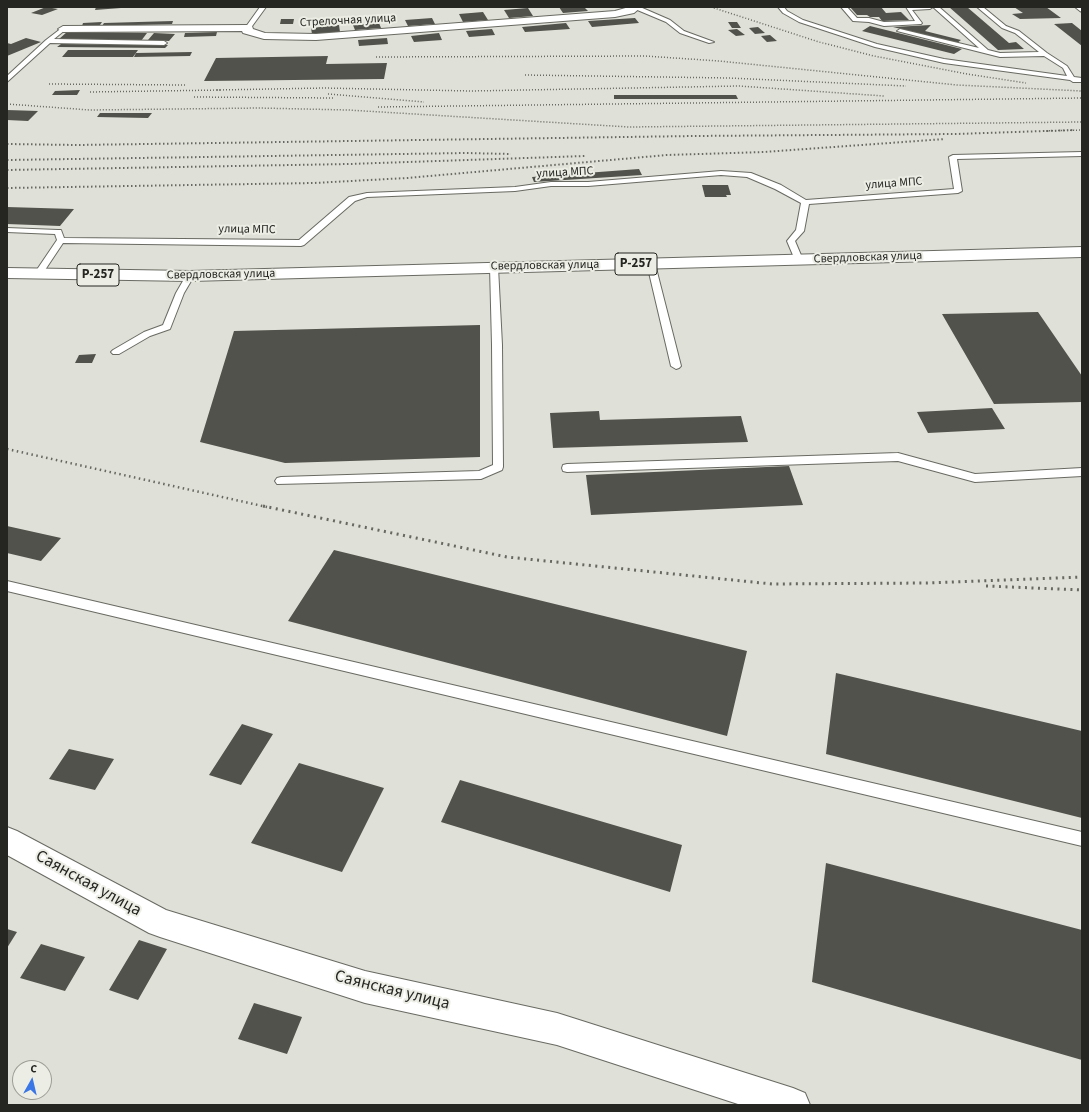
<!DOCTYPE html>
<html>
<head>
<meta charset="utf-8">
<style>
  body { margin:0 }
  #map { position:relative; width:1089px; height:1112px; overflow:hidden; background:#dfe0d7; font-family:"Source Sans 3",sans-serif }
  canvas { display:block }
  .frame { position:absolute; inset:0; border:8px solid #252522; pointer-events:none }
  .north { position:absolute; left:12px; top:1060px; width:40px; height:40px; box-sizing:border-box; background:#ecede4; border:1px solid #9c9d96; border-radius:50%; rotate:8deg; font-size:11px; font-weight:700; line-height:16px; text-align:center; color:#252522 }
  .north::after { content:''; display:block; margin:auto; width:14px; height:18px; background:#3a76e5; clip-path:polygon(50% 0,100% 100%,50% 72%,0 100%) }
</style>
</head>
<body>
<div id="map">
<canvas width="1089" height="1112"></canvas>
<div class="frame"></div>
<div class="north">С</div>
</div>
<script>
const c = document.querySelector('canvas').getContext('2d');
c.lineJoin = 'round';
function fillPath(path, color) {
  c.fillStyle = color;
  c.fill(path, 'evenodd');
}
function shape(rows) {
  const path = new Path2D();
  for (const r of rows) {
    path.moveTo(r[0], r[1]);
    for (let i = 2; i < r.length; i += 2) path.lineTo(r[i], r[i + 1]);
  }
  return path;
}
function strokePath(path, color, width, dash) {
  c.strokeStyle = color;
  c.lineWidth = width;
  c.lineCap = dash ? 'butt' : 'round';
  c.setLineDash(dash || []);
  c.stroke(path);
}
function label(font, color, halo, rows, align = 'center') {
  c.font = font + ' "Source Sans 3",sans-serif';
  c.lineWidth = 4;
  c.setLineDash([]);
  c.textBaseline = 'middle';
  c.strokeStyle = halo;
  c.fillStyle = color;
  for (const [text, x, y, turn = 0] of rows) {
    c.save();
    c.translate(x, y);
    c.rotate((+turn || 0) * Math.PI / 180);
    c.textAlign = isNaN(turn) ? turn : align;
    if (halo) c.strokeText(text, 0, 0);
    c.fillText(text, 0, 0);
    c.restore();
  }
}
fillPath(shape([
  [46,7,58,9,42,15,31,13],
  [96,7,121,7,121,8,95,10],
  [559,7,584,7,588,11,563,13],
  [850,7,881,7,886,13,901,12,909,20,882,21,879,17,870,17,867,15,857,15],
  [949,7,967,7,1009,43,1016,42,1024,49,998,50],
  [1014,7,1046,7,1061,18,1020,19,1012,14,1023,13],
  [528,8,533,16,509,18,504,10],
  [483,12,488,20,463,22,459,14],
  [432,18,435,24,408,26,405,20],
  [635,18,639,23,592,27,588,21],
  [281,19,294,19,293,24,280,24],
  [173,21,172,24,102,26,104,23],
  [102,22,100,25,82,26,83,23],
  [728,22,737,22,741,28,732,28],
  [379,23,381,28,355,30,353,25],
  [566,23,570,29,525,32,522,27],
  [1072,23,1082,31,1082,46,1054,24],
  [339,25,340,32,312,34,311,28],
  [931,25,925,31,961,40,957,43,893,27],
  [870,26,962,49,954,54,862,31],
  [758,27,765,33,755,34,749,28],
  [492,29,495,35,469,37,466,31],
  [737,29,745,35,736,36,728,30],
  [67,32,147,33,141,41,59,39],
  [217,32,216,36,184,37,185,33],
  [154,33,175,34,169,41,148,40],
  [439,33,442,40,414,42,411,36],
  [770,35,777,41,767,42,761,36],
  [26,38,41,42,7,56,7,43,11,44],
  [387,38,388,44,359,46,358,40],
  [61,44,168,45,165,48,57,47],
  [68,50,138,50,133,57,62,57],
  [192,52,190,56,134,57,136,53],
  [328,56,326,64,387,63,384,79,204,81,216,58],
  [80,90,77,95,52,95,55,91],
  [614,95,736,95,738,99,614,99],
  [7,110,38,111,28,121,7,120],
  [100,113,152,113,148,118,97,117],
  [639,169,642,175,534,182,532,177],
  [702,185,728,185,731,195,726,195,727,197,705,197],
  [7,207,74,209,60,226,7,224],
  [1038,312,1082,376,1082,402,994,404,942,314],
  [480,325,480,457,285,463,200,442,234,331],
  [96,354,92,363,75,363,79,355],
  [992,408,1005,429,928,433,917,412],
  [599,411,600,420,741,416,748,442,553,448,550,413],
  [789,466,803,505,591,515,586,475],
  [7,526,61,538,41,561,7,553],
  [334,550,747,651,727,736,288,621],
  [836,673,1082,731,1082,818,826,754],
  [242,724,273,734,241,785,209,775],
  [69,749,114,759,95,790,49,779],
  [299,763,384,788,342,872,251,843],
  [460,780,682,845,670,892,441,822],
  [826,863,1082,930,1082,1060,812,982],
  [7,929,17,932,7,948],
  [139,940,167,949,138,1000,109,990],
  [41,944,85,957,65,991,20,978],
  [254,1003,302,1017,287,1054,238,1039]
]), '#51524b');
const lane = shape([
  [260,7,266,7,250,29,246,29,245,28,260,7],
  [635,7,640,7,670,20,684,31,714,42,709,43,680,33,666,22,635,9,635,7],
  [778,7,784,7,787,11,803,20,877,44,944,59,1067,76,1063,68,1044,56,1000,57,897,31,900,29,979,48,933,7,939,7,988,50,1000,53,1039,52,1015,33,1002,28,977,7,983,7,1006,26,1019,31,1047,53,1067,66,1074,77,1082,78,1082,82,1073,82,1070,80,944,63,875,47,799,22,783,13,778,7],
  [841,7,847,7,857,18,869,18,884,22,915,21,906,7,933,7,930,9,912,10,922,23,921,24,884,26,869,22,853,21,841,7],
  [1075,7,1082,7,1082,12,1080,11,1075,7],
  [63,27,66,29,65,30,54,39,164,41,167,43,164,45,50,43,7,82,7,76,46,40,63,27],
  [1082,152,1082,156,957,159,962,191,958,193,809,204,804,231,795,241,803,260,799,263,795,260,787,241,796,230,801,203,775,189,747,177,721,175,588,186,551,186,515,191,367,197,355,201,304,245,301,246,63,243,41,276,38,277,34,274,57,240,55,234,7,232,7,228,58,230,61,230,64,238,299,240,349,197,367,193,515,187,551,182,588,182,721,171,751,173,781,185,806,200,954,189,949,157,953,155,1082,152],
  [651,261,655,264,681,366,679,368,676,369,671,366,647,264,651,261],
  [494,264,498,267,502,345,503,467,502,470,481,479,277,484,275,481,277,478,281,477,479,471,493,465,492,345,490,267,494,264],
  [190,273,194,276,184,293,170,329,150,336,119,354,113,354,111,352,113,350,144,332,163,325,176,293,187,274,190,273],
  [898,453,975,474,1082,468,1082,476,975,482,898,461,567,472,563,471,562,468,563,465,567,464,898,453],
  [7,581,1082,832,1082,846,7,591,7,581]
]);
const street = shape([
  [629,7,641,7,634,13,615,17,316,40,264,39,243,33,242,31,63,32,58,29,63,26,248,25,252,26,253,29,265,33,316,34,615,11,629,7],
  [7,827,17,831,166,910,365,971,557,1013,793,1088,805,1093,810,1105,741,1105,557,1045,365,1003,160,937,149,933,7,855,7,827]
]);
const highway = shape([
  [1082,247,1082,257,190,281,7,278,7,268,190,271,1082,247]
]);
strokePath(lane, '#696a62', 2);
strokePath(street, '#696a62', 2);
strokePath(highway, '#696a62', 2);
fillPath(lane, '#fff');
fillPath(street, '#fff');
fillPath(highway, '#fff');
strokePath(shape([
  [711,7,819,42,874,56,967,74,1026,83],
  [376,57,645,56,719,61,957,85,1082,91],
  [525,75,729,78,906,86],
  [49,84,186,85],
  [217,90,324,88,471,91,739,86,884,96],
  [90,92,222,90],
  [328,94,424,102],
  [194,97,334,98],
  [7,104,90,110,259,108,348,110,629,127,1082,122],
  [378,107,1082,98],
  [1043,131,1082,130]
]), '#676862', 1.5, [1, 2]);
strokePath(shape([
  [7,144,77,145,693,136,956,134,1075,130],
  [7,160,466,153,511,154],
  [7,170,349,164,585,156],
  [7,188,314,183,407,178,667,155,764,152,945,139]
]), '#676862', 2, [1.5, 2.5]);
strokePath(shape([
  [7,449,267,507]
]), '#676862', 2.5, [1.5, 3.5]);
strokePath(shape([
  [263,506,507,557,772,584,926,583,1082,577],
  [986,586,1082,590]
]), '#676862', 3, [2, 4.5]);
label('12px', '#252522', '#ecede4', [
  ["Стрелочная улица",348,21,-3],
  ["улица МПС",565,173,-3],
  ["улица МПС",894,184,-4],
  ["улица МПС",247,230,1],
  ["Свердловская улица",868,258,-2],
  ["Свердловская улица",545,266,-1],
  ["Свердловская улица",221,275,-1]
]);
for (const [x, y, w] of [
  [636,264,42],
  [98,275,42]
]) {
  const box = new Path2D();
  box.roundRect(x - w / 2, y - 11, w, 22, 3);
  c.fillStyle = '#ecede4';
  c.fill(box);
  strokePath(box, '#252522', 1);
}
label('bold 13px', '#252522', null, [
  ["Р-257",636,264],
  ["Р-257",98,275]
]);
label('17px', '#252522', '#ecede4', [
  ["Саянская улица",88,884,29],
  ["Саянская улица",392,991,14]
]);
</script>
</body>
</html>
